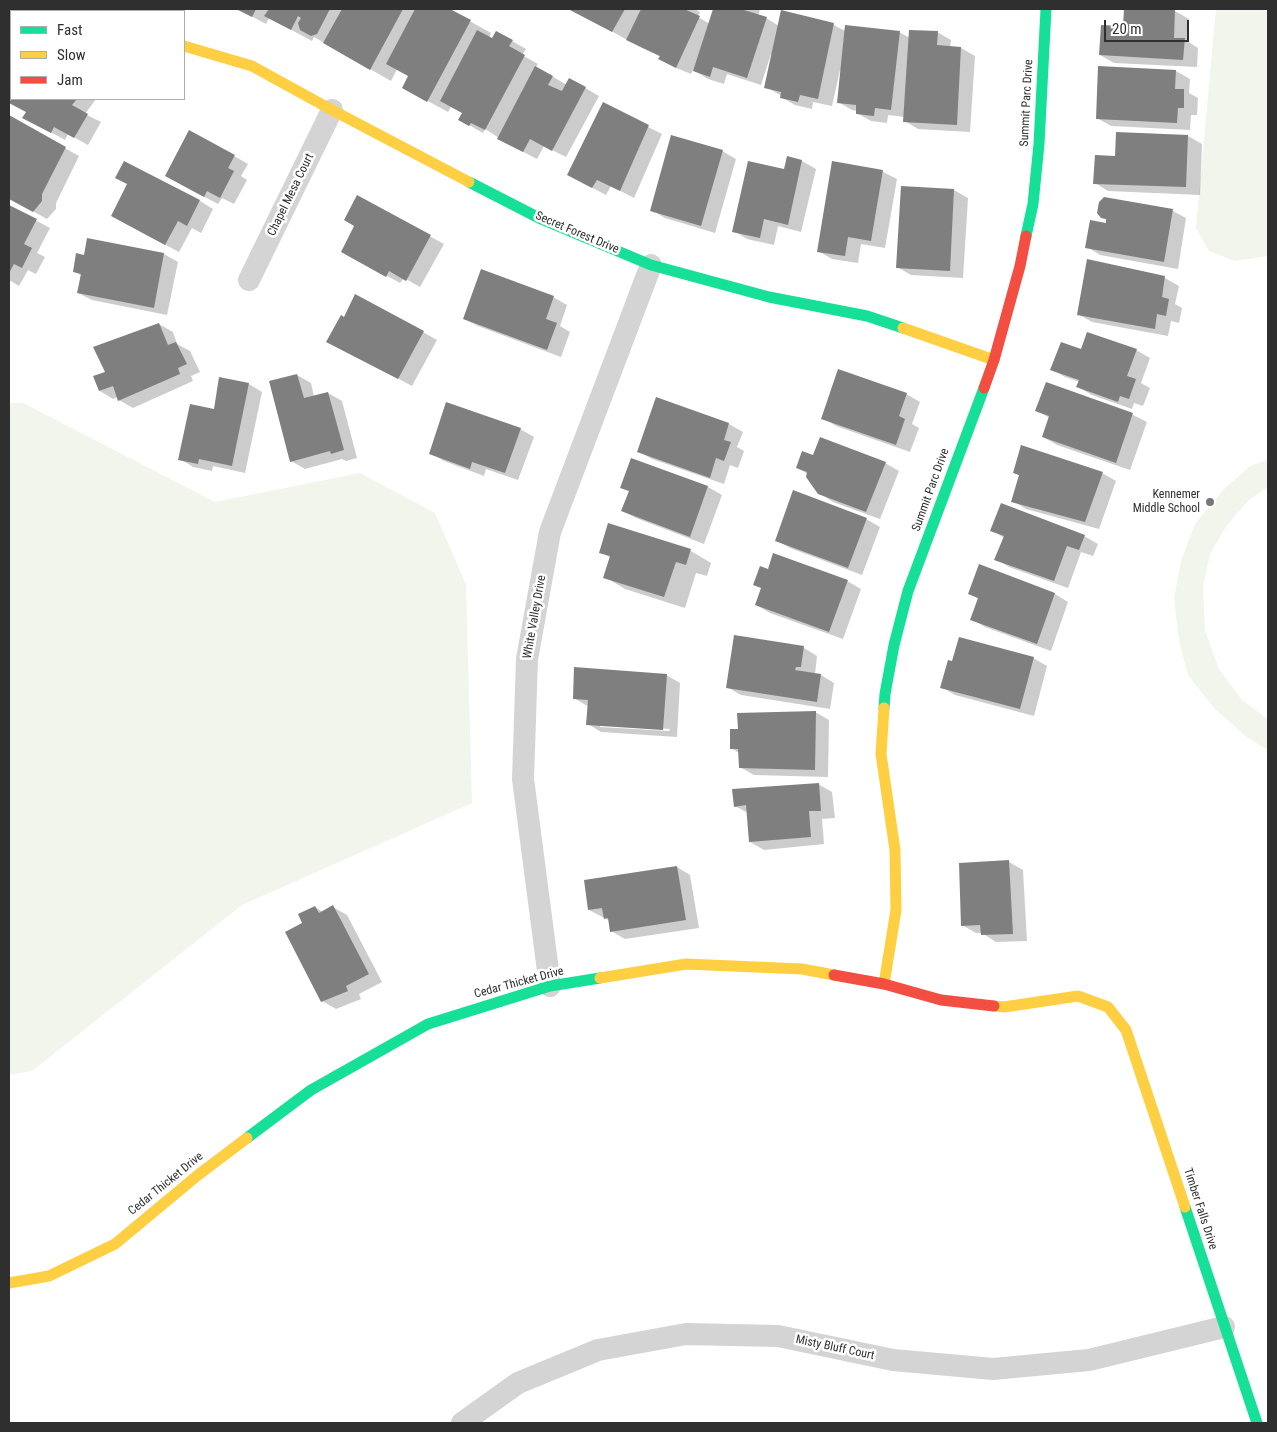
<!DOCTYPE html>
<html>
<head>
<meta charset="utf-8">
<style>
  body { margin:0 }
  #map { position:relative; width:1277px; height:1432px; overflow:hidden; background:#fff; font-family:"Roboto Condensed",sans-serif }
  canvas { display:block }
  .frame { position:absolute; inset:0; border:10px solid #2f2f2f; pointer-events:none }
  .legend { position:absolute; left:10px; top:10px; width:175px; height:90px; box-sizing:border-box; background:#fff; border:1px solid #acacac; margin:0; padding:6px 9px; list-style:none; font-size:15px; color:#2f2f2f }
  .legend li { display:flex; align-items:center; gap:10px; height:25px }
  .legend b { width:25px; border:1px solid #acacac }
  .scale { position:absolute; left:1104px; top:20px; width:85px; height:22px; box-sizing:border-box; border:2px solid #2f2f2f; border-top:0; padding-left:6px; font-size:15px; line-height:18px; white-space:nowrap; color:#2f2f2f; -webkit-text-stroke:4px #fff; paint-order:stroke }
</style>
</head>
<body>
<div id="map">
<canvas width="1277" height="1432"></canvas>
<div class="frame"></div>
<ul class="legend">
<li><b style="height:6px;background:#16e098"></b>Fast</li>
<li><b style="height:6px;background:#ffcf43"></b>Slow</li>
<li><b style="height:6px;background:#f24e42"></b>Jam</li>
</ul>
<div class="scale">20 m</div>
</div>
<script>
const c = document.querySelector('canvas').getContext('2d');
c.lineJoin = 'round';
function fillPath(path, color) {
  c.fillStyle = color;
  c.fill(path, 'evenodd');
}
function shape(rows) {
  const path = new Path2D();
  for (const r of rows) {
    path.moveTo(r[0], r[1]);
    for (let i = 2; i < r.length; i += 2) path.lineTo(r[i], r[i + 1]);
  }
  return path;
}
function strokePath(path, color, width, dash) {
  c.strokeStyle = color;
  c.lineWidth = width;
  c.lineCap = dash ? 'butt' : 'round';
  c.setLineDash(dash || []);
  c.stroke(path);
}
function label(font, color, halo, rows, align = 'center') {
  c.font = font + ' "Roboto Condensed",sans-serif';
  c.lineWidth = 5;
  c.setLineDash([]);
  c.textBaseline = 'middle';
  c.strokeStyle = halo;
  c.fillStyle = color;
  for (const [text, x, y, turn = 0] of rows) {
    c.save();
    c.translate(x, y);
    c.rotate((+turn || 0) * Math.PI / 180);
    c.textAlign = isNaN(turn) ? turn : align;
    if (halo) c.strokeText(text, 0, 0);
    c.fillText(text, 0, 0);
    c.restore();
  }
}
fillPath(shape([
  [1216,9,1268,9,1268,256,1235,261,1209,251,1196,228],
  [9,403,23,403,215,502,360,473,435,513,466,585,472,803,242,905,32,1071,9,1075],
  [1268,459,1268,487,1250,499,1227,525,1210,554,1203,586,1205,631,1219,669,1242,700,1268,719,1268,750,1249,739,1214,708,1188,675,1179,641,1174,598,1181,561,1195,524,1224,489,1249,467]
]), '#f1f5ec');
fillPath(shape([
  [238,9,448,9,491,33,489,38,512,41,526,49,522,55,538,64,536,67,567,85,570,79,599,96,566,157,544,146,537,159,512,146,485,129,483,133,460,120,463,113,451,107,448,112,424,99,409,76,397,69,391,81,314,37,312,41,269,18,266,24],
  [571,9,695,9,700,12,698,17,710,24,715,9,760,9,758,16,766,18,779,26,782,12,834,25,845,31,899,32,910,38,937,32,951,40,950,47,961,48,975,56,970,132,918,129,905,121,905,117,888,115,887,123,871,121,857,113,857,111,852,110,838,102,841,70,840,70,832,106,813,102,812,109,795,105,781,97,782,96,766,87,773,55,771,54,761,85,727,74,724,84,708,79,693,70,691,74,674,67,661,57,642,48],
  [1125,9,1175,11,1189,19,1187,41,1198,48,1197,67,1114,63,1100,55,1124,28],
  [1099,67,1176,71,1190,79,1189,93,1198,98,1197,115,1191,115,1190,130,1111,126,1097,118],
  [12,99,96,99,85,114,101,122,88,145,68,134,65,140,38,125,27,112,10,103],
  [603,104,662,134,634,198,611,186,606,195,583,183],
  [9,117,79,156,56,203,56,209,47,219,9,198],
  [1188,136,1202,144,1200,195,1108,191,1095,183],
  [722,151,736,159,715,233,665,218,651,210],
  [234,156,248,164,241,176,247,180,234,204,222,198,218,204,180,184],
  [788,158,802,161,816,169,801,232,778,226,774,245,747,239,734,231,785,171],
  [833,163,883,172,897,179,885,248,861,244,858,263,832,259,818,251],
  [902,188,954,190,968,198,963,278,911,275,897,267],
  [358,197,444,244,420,287,404,278,400,283,342,251,355,227],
  [200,201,213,209,201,233,192,228,179,252,126,224],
  [9,206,50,228,37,253,45,257,36,274,28,270,19,286,9,280],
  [1173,211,1186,218,1178,269,1100,255,1087,247,1107,224,1107,220,1102,217],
  [88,240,164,254,178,262,167,315,92,300,78,293,82,276,74,271,85,256],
  [1165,278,1179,286,1175,304,1182,308,1179,323,1171,321,1168,336,1092,322,1078,314],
  [553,297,567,305,560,326,570,332,561,357,478,326,464,319],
  [159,324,173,332,177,344,190,351,200,372,191,376,193,381,133,408,119,400,118,397,113,399,100,391],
  [423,332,437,340,412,386,342,349],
  [1136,350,1150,358,1141,383,1150,388,1143,406,1134,403,1132,409,1092,395,1078,387,1080,382,1065,377,1052,370,1082,351],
  [297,375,311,383,314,397,328,393,342,401,357,458,346,461,342,459,305,469,291,461],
  [249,384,262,392,245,473,213,466,212,471,193,467,180,459,215,410],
  [1046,384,1133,415,1147,422,1130,470,1057,445,1043,437,1050,418,1037,411],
  [906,394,920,402,912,424,919,428,910,452,836,426,823,418],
  [657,398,729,424,743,432,737,447,744,451,738,468,730,465,724,484,652,459,638,451],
  [520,429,534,437,518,480,486,469,484,476,444,461,430,453],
  [814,457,885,463,899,471,880,519,833,502,819,493,808,474,797,468],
  [632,459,708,487,722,495,704,544,636,518,623,511,630,492,622,487],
  [1015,473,1102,473,1116,481,1099,529,1026,509,1013,501,1020,476],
  [866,519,880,527,862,575,790,548,776,540],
  [609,525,691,551,711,563,707,576,696,573,685,608,625,589,605,577,611,558,600,552],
  [992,530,1084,536,1098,544,1093,556,1081,552,1068,588,1009,567,996,559,1004,538],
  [768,570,847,581,861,589,843,639,770,613,756,605],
  [970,594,1055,594,1068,602,1051,651,985,627,972,619,979,599],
  [804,648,817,656,815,674,821,675,834,683,830,709,741,695,727,687],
  [1033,658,1047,666,1034,716,955,695,942,687,953,662],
  [666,675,680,683,677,737,601,732,588,724,589,707,574,698],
  [600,724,670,729,669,731,600,727],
  [815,712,829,720,828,777,754,775,740,767,739,753,731,748,739,730],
  [818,784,832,792,835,818,822,819,824,844,764,850,750,842,748,813,735,806],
  [1009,862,1023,870,1027,941,996,942,982,933,976,933,962,925,960,864],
  [677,867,690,875,699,928,625,939,611,931,610,921,589,910],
  [315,907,323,912,333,907,347,915,382,982,359,994,361,999,336,1009,322,1001]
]), '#0003');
fillPath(shape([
  [236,9,256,9,252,17],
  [269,9,330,9,317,34,311,36,300,30,298,23,301,18,298,16,291,30,264,16],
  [342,9,403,9,370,70,323,43],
  [415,9,450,9,471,20,427,102,402,88,408,76,386,64],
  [568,9,625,9,612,32],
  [641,9,684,9,700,16,676,68,658,59,660,56,626,40],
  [713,9,744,9,744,10,767,17,747,78,713,67,710,77,693,71],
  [1124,9,1175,10,1174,38,1185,38,1183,60,1099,55,1101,25,1123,26],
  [781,10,834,23,818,99,800,95,798,102,780,98,781,92,764,88],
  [845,25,900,31,891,110,875,108,874,116,856,114,856,105,837,103],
  [477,30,492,38,496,31,513,40,509,46,525,55,485,130,471,123,469,126,458,120,462,113,440,101],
  [909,30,938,31,937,45,961,47,957,125,903,122],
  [535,66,553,76,548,85,562,91,569,78,586,87,552,151,530,139,523,152,497,139],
  [1098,66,1176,70,1175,89,1184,89,1184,108,1178,108,1177,123,1096,119],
  [11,99,77,99,72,105,88,114,74,138,54,127,51,133,22,118,26,112,9,103],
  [603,102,649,125,620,191,597,180,592,188,567,175],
  [9,115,66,147,42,194,42,201,33,212,9,199],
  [189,130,235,155,228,168,234,171,220,198,207,191,204,197,165,176],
  [1116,132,1188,135,1186,187,1093,184,1095,155,1115,156],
  [671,135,723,150,701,226,650,211],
  [787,156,802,160,788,225,764,219,760,238,732,232,748,161,784,169],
  [124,161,200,200,187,226,178,221,165,245,111,216,127,184,115,178],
  [832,161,883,170,871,241,848,237,845,256,817,252],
  [901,186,954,189,950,271,896,268],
  [357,195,431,235,406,281,389,271,386,277,341,252,354,226,344,220],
  [1104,197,1173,209,1164,262,1085,248,1090,220,1106,223,1106,219,1101,218,1097,213,1099,202],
  [9,205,37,219,24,244,32,248,22,268,14,264,9,273],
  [87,238,164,253,154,308,77,293,81,274,73,272,76,253,84,255],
  [1087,259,1165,276,1162,297,1169,299,1166,316,1157,314,1155,329,1077,315],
  [481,269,554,296,546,319,557,323,547,350,463,319],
  [355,294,424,331,398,379,326,342,341,315,344,317],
  [159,323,168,345,176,342,187,364,178,368,180,374,118,401,113,386,99,391,93,376,105,372,93,347],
  [1087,332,1137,349,1127,376,1136,379,1129,399,1120,396,1118,402,1076,387,1079,380,1050,370,1061,342,1081,349],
  [838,369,907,393,899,416,905,419,896,445,821,419],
  [297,374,304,398,328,392,344,450,331,454,330,451,290,462,269,381],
  [219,377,249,383,232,466,199,459,198,464,178,460,190,404,214,409],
  [1046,382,1133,413,1116,463,1042,437,1049,416,1035,411],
  [656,397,729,423,724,440,731,442,724,461,716,458,710,478,637,452],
  [446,402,521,428,505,473,472,462,470,469,429,454],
  [820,437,886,462,866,512,818,494,806,477,807,472,796,468,802,451,813,455],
  [1021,445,1103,472,1085,522,1011,502,1019,475,1013,473],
  [631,458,708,486,690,537,621,511,629,491,620,488],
  [793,490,867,518,848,568,775,541],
  [1001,503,1085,535,1079,550,1067,546,1054,581,994,560,1004,536,990,531],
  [608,523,691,549,686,565,676,562,664,597,603,578,610,556,599,553],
  [773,553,848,580,829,632,755,605,761,588,753,585,760,566,768,569],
  [979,564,1055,593,1037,644,970,620,978,598,968,594],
  [734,635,804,646,801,667,796,667,795,670,821,674,817,702,726,688],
  [959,637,1034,657,1020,709,940,688,948,660,952,661],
  [574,667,667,674,663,730,586,725,588,700,573,699],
  [816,711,815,770,739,768,738,749,730,749,730,729,738,729,737,713],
  [819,783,821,811,809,811,811,837,749,842,746,805,734,807,732,789],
  [1009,860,1013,934,981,935,980,925,961,926,959,863],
  [677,866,686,920,610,932,608,918,604,919,602,908,588,910,584,880],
  [333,905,369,974,346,986,348,991,321,1002,285,932,302,923,298,914,315,906,319,913]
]), '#7f7f7f');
strokePath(shape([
  [103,9,108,11],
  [249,280,332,110],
  [550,986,523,779,527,659,550,532,651,265],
  [462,1423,518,1383,598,1350,686,1334,778,1336,893,1360,993,1369,1089,1360,1224,1327]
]), '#d4d4d4', 22);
strokePath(shape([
  [469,182,541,219,651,265,769,297,867,316,903,328],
  [1026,236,1033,204,1039,144,1046,9],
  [884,708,885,694,894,645,908,591,984,388],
  [247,1138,311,1090,428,1024,550,986,600,978],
  [1185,1207,1257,1423]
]), '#16e098', 11);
strokePath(shape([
  [184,46,252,66,332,110,469,182],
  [903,328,994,360],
  [600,978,686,964,802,969,834,975],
  [884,984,896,910,895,850,881,754,884,708],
  [994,1006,1004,1007,1078,996,1108,1007,1126,1030,1185,1207],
  [9,1283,49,1276,115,1244,198,1175,247,1138]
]), '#ffcf43', 11);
strokePath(shape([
  [984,388,994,360,1020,266,1026,236],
  [834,975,884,984,941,1000,994,1006]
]), '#f24e42', 11);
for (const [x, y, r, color] of [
  [1210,502,5,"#787878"]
]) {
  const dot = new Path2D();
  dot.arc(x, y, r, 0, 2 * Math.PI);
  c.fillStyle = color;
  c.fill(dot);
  strokePath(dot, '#fff', 2);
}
label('12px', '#2f2f2f', '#fff', [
  ["Summit Parc Drive",1027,103,-87],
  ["Chapel Mesa Court",291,195,-64],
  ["Secret Forest Drive",577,233,23],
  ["Summit Parc Drive",931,490,-70],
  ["White Valley Drive",535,617,-80],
  ["Cedar Thicket Drive",519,983,-15],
  ["Cedar Thicket Drive",166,1184,-39],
  ["Timber Falls Drive",1200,1209,72],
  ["Misty Bluff Court",835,1348,12]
]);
label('12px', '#2f2f2f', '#fff', [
  ["Kennemer",1200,495],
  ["Middle School",1200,509]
], 'right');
</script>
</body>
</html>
